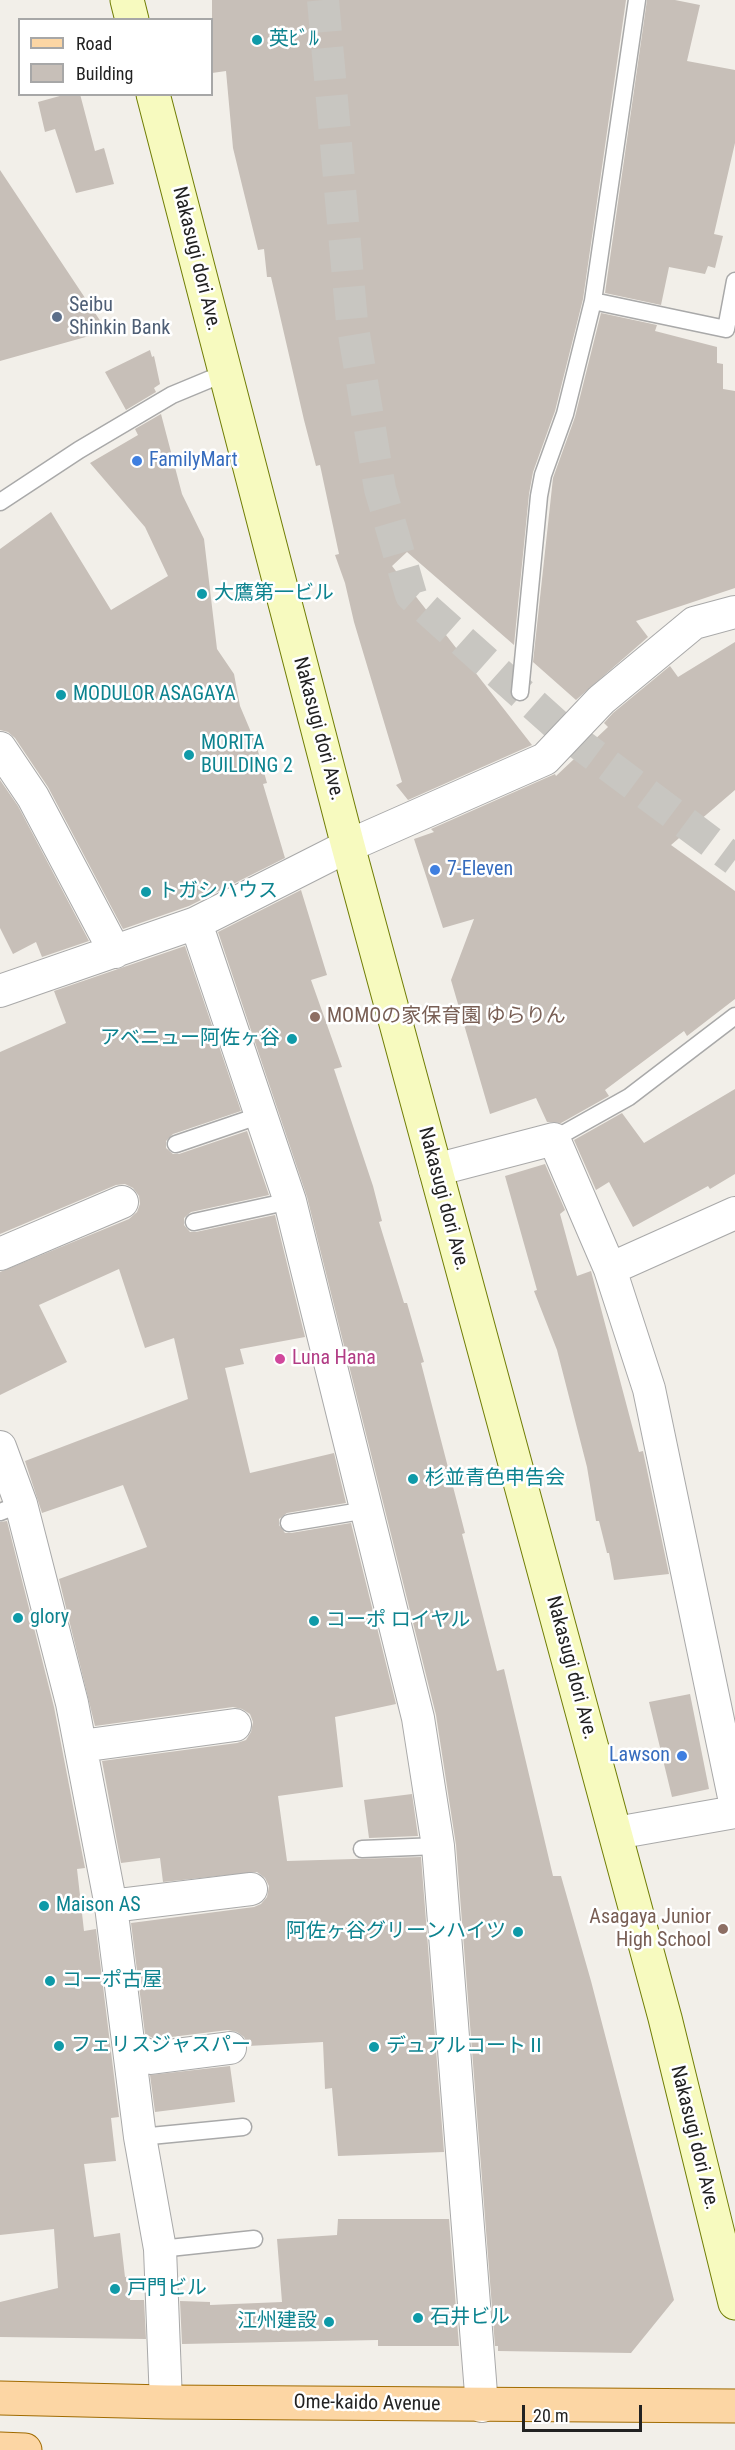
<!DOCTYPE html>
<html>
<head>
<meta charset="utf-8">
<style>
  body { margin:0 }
  #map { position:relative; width:735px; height:2450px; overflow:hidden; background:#f2efe9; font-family:"Roboto Condensed",sans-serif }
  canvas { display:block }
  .legend { position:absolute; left:18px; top:18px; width:195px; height:78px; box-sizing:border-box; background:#fff; border:2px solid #a7a7a7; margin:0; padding:8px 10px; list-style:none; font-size:18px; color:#222 }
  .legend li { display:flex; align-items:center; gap:12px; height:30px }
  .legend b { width:30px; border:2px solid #a7a7a7 }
  .scale { position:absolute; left:522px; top:2405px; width:120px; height:27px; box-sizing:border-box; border:3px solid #222; border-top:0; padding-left:8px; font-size:18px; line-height:21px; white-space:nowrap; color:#222; -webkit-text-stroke:4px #fff; paint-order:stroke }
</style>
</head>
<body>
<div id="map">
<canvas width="735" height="2450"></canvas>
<ul class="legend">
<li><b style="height:8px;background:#fcd6a4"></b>Road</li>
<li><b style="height:16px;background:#c7bfb8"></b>Building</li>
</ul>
<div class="scale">20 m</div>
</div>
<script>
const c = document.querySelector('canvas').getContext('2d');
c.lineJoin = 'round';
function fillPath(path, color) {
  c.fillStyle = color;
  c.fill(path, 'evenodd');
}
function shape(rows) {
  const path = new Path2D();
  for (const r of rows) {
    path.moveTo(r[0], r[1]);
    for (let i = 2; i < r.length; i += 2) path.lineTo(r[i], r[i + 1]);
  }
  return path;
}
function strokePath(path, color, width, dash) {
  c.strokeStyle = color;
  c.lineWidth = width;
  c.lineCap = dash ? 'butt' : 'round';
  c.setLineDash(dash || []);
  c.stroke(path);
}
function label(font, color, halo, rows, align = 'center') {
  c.font = font + ' "Roboto Condensed","Noto Sans JP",sans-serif';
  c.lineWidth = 5;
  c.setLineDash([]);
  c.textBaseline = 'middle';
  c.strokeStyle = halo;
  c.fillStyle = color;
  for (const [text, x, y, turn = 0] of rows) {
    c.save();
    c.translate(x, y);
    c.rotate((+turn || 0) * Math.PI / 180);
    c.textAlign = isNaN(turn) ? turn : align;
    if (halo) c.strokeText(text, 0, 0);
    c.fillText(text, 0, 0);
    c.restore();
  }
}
fillPath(shape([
  [212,0,626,0,583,299,555,411,533,472,529,494,514,645,407,552,392,566,532,745,408,800,396,785,402,782,354,622,345,583,335,555,339,554,320,465,316,466,304,420,271,277,267,277,264,249,258,250,242,185,233,148,226,71,212,73],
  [647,0,675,0,700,5,687,61,735,70,735,143,714,234,723,236,715,268,708,266,705,274,669,267,661,305,605,293],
  [67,94,80,94,95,151,104,148,114,184,76,193,55,129,45,132,38,102],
  [0,170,107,331,0,361],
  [601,313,657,325,655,331,717,347,717,363,723,364,723,389,735,391,735,588,636,621,648,637,576,700,533,662,553,478,575,417],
  [150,350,152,357,154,356,160,384,154,388,156,392,126,410,105,372],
  [161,414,182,494,204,539,217,649,234,674,240,706,256,744,267,783,263,784,285,858,189,906,123,929,48,787,15,738,8,732,0,730,0,549,51,512,111,610,168,576,145,527,90,463,138,435,135,429],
  [735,642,735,790,671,845,735,891,735,999,687,1036,684,1031,605,1090,609,1096,561,1123,547,1122,536,1098,490,1114,451,980,474,919,443,928,414,839,434,832,431,829,555,774,556,776,608,727,604,723,613,713,670,666,678,677],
  [0,780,18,806,89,941,42,957,36,942,13,954,0,928],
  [301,890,327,975,311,980,342,1067,334,1069,373,1186,382,1221,379,1222,404,1303,407,1303,424,1362,421,1363,465,1533,462,1534,497,1671,504,1669,553,1876,561,1876,591,1981,674,2300,631,2353,498,2351,498,2346,495,2346,456,1845,436,1715,307,1197,218,932],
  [185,946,241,1111,173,1134,166,1141,166,1148,173,1154,179,1154,247,1131,269,1195,191,1212,184,1218,184,1225,190,1232,196,1232,275,1215,305,1337,240,1349,244,1364,225,1368,250,1473,334,1453,346,1503,287,1513,279,1519,279,1525,285,1533,291,1533,351,1523,396,1704,335,1717,343,1787,278,1796,287,1861,421,1857,444,2152,338,2156,332,2088,325,2089,323,2042,248,2046,244,2037,237,2032,228,2030,155,2039,145,2034,131,1923,254,1907,261,1904,267,1897,269,1886,265,1878,257,1872,163,1882,160,1858,121,1863,102,1761,237,1743,246,1740,251,1732,253,1722,250,1714,242,1709,233,1707,95,1726,59,1579,147,1547,123,1485,42,1513,25,1461,188,1399,174,1338,145,1348,119,1269,39,1305,67,1362,0,1395,0,1272,129,1219,137,1212,140,1204,139,1196,133,1188,125,1184,116,1185,0,1234,0,1052,66,1023,54,991],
  [735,1089,735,1174,710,1189,708,1186,633,1227,609,1182,596,1190,574,1140,622,1113,644,1143],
  [545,1164,565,1210,560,1214,577,1276,591,1271,639,1452,643,1451,669,1574,614,1580,609,1553,607,1553,599,1521,596,1521,587,1467,557,1350,534,1291,537,1290,505,1176],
  [7,1521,54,1707,85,1868,77,1869,84,1931,96,1929,119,2117,111,2118,116,2161,84,2164,94,2237,120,2233,125,2277,132,2276,130,2300,144,2300,146,2339,0,2337,0,2302,58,2288,54,2229,0,2235,0,1522],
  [690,1694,709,1789,672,1797,649,1702],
  [412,1794,418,1836,369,1838,364,1800],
  [230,2066,235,2102,155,2112,150,2075],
  [338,2219,449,2219,459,2346,378,2346,378,2340,182,2344,180,2301,210,2302,210,2305,282,2302,277,2239,337,2235]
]), '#c7bfb8');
strokePath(shape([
  [323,0,352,322,380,489,411,595,569,736,735,860]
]), '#c8c6c1', 32, [32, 16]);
const lane = shape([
  [593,301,726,329,735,281],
  [0,502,79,450,172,395,225,373],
  [520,692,539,496,543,475,565,414,593,301,637,0],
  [554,1139,629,1097,735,1016],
  [176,1144,261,1115],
  [194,1222,290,1201],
  [0,1512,21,1504],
  [289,1523,367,1510],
  [362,1849,438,1846],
  [140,2137,243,2127],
  [160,2249,254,2239]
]);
const street = shape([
  [0,748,33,797,115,952],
  [196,923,290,1201,418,1718,438,1846,482,2406],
  [0,991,196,923,348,846,545,759,601,700,694,623,735,612],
  [435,1170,554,1139,610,1269,649,1389,735,1802],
  [0,1254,122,1202],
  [610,1269,735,1213],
  [0,1447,21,1504,72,1703,111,1906,140,2137,160,2249,166,2402],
  [81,1746,235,1725],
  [616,1833,735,1812],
  [111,1906,251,1889],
  [129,2045,151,2058,230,2048]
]);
const secondary = shape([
  [127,0,132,20],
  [153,94,348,846,665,2018,735,2303]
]);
const primary = shape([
  [0,2398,166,2402,735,2406],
  [0,2449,25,2450]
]);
strokePath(lane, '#a9a9a9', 19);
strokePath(street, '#a9a9a9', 34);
strokePath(secondary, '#707d05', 35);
strokePath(primary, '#a06b00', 35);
strokePath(lane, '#fff', 16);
strokePath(street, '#fff', 32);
strokePath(secondary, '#f7fabf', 33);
strokePath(primary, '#fcd6a4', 33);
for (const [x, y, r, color] of [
  [257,40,6,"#0f9aa8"],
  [57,317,6,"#5c6f8a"],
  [137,461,6,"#3f7fe0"],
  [202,594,6,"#0f9aa8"],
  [61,695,6,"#0f9aa8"],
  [189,755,6,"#0f9aa8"],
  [435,870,6,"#3f7fe0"],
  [146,892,6,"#0f9aa8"],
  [315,1017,6,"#8d6e63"],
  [292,1039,6,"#0f9aa8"],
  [280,1359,6,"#d1479c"],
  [413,1479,6,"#0f9aa8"],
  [18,1618,6,"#0f9aa8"],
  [314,1621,6,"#0f9aa8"],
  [682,1756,6,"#3f7fe0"],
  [44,1906,6,"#0f9aa8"],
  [723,1929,6,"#8d6e63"],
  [518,1932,6,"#0f9aa8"],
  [50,1981,6,"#0f9aa8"],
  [59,2046,6,"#0f9aa8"],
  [374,2047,6,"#0f9aa8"],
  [115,2289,6,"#0f9aa8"],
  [418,2318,6,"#0f9aa8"],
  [329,2322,6,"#0f9aa8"]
]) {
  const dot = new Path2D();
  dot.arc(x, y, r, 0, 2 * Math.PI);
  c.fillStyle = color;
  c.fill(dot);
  strokePath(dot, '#fff', 2);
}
label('20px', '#0d838f', '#fff', [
  ["英ﾋﾞﾙ",269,40],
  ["大鷹第一ビル",214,594],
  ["MODULOR ASAGAYA",73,695],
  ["MORITA",201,744],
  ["BUILDING 2",201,767],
  ["トガシハウス",158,892],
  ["アベニュー阿佐ヶ谷",280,1039,"right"],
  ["杉並青色申告会",425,1479],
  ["glory",30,1618],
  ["コーポ ロイヤル",326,1621],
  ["Maison AS",56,1906],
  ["阿佐ヶ谷グリーンハイツ",506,1932,"right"],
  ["コーポ古屋",62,1981],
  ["フェリスジャスパー",71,2046],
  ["デュアルコートⅡ",386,2047],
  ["戸門ビル",127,2289],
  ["石井ビル",430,2318],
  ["江州建設",317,2322,"right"]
], 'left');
label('20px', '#222', '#fff', [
  ["Nakasugi dori Ave.",196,259,76],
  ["Nakasugi dori Ave.",318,729,75],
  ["Nakasugi dori Ave.",443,1199,75],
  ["Nakasugi dori Ave.",571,1668,75],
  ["Nakasugi dori Ave.",694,2138,76],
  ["Ome-kaido Avenue",367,2404,1]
]);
label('20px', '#4e5e75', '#fff', [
  ["Seibu",69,306],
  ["Shinkin Bank",69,329]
], 'left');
label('20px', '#366cbe', '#fff', [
  ["FamilyMart",149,461],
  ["7-Eleven",447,870],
  ["Lawson",670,1756,"right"]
], 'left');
label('20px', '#785e54', '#fff', [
  ["MOMOの家保育園 ゆらりん",327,1017],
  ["Asagaya Junior",711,1918,"right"],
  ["High School",711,1941,"right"]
], 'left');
label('20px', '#b23c85', '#fff', [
  ["Luna Hana",292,1359]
], 'left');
</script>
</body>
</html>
